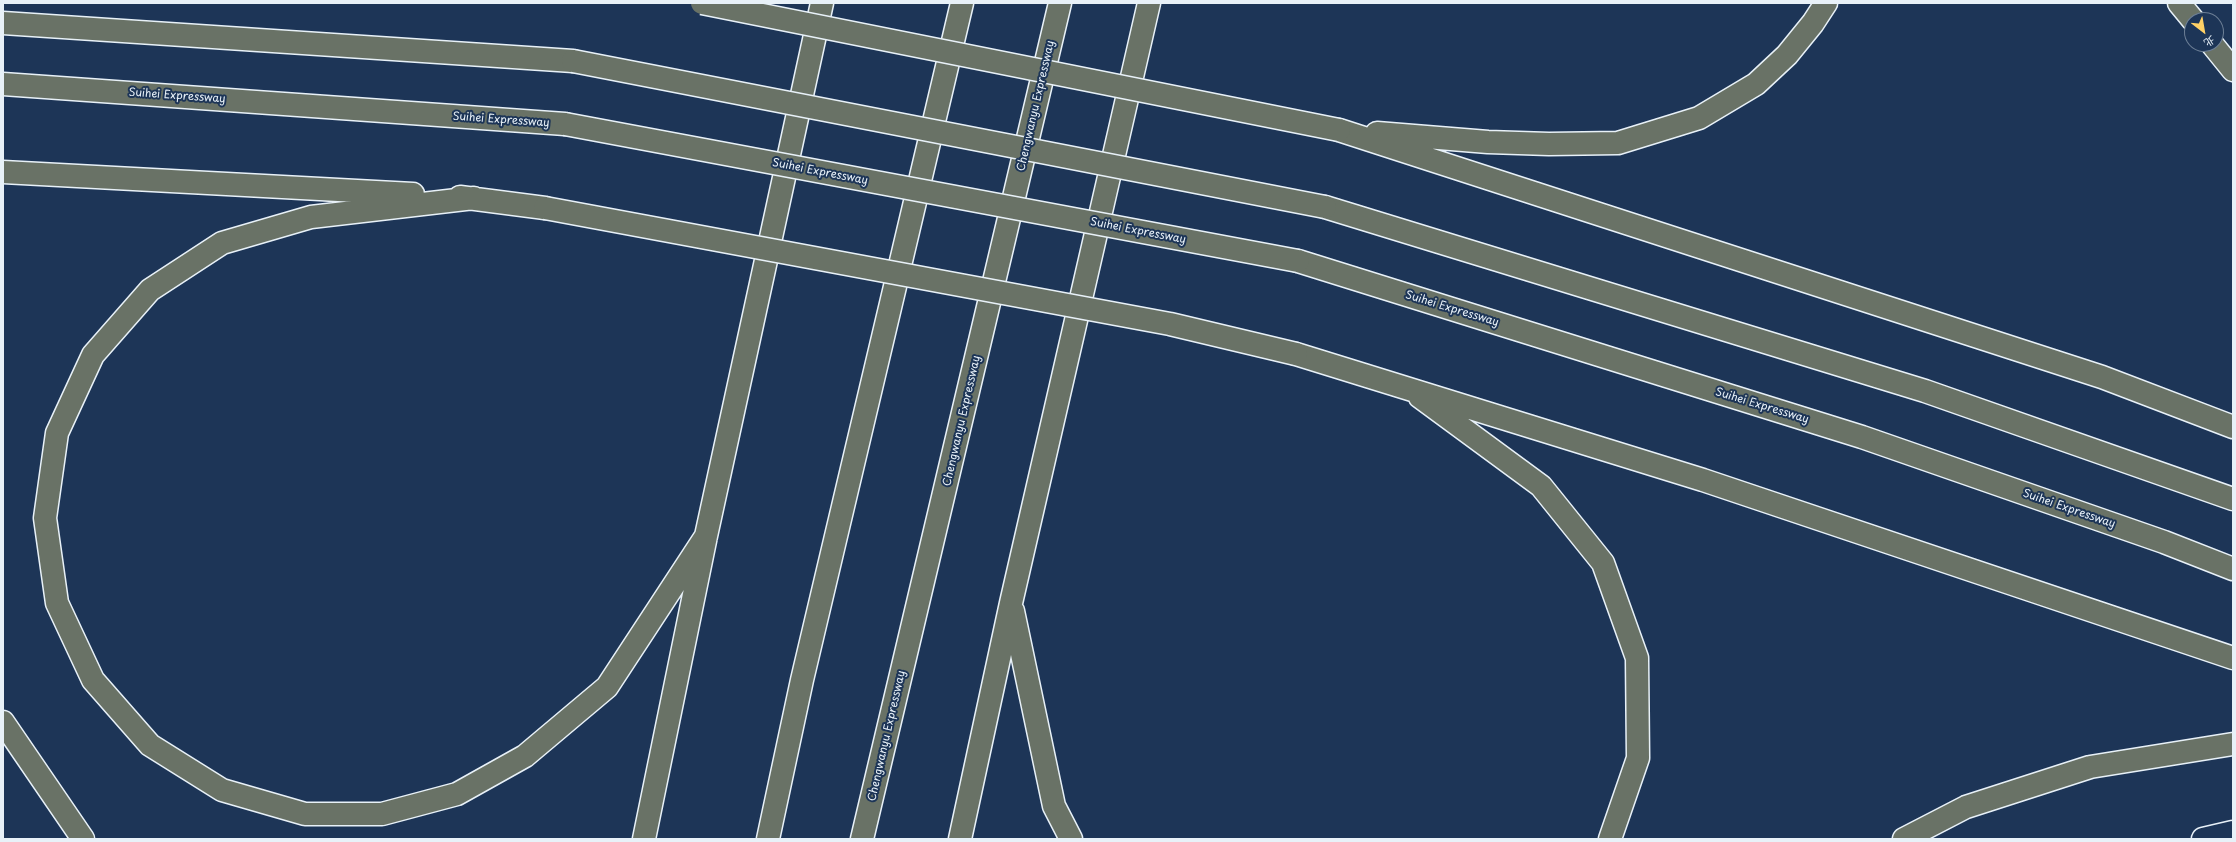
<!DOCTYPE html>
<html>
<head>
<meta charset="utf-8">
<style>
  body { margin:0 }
  #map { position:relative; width:2236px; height:842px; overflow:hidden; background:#1d3557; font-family:"Playpen Sans","LXGW WenKai TC",sans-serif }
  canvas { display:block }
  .frame { position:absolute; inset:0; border:4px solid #e8f1f8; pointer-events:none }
  .north { position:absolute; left:2184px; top:12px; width:40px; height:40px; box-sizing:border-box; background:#1d3557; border:1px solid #6e8097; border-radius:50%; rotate:149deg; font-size:11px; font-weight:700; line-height:16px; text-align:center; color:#e8f1f8 }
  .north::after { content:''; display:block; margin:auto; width:14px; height:18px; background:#ffd166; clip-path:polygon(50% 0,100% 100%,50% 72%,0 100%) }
</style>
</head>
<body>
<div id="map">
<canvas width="2236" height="842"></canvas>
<div class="frame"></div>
<div class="north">北</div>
</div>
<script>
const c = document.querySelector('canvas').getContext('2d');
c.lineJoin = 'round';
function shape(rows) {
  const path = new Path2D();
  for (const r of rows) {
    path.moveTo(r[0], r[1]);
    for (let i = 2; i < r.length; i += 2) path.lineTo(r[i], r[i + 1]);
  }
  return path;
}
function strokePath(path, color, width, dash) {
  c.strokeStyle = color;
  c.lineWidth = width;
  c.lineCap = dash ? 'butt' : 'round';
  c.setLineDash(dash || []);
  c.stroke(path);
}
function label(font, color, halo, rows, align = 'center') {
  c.font = font + ' "Playpen Sans",sans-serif';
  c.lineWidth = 4;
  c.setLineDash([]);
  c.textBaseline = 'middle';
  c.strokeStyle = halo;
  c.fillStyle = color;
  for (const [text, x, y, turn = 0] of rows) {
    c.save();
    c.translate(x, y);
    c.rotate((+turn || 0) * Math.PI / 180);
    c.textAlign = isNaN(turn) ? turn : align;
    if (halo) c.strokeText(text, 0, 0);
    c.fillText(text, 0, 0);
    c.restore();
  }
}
const minor = shape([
  [2203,839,2233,832]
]);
const highway = shape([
  [2179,3,2193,20],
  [3,23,573,61],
  [2212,44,2233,70],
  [3,84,565,124],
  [1339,130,2102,377,2233,427],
  [1377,133,1488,142,1549,144,1618,143,1699,118,1756,84,1787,55,1813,23,1826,3],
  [3,172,413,194],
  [460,197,545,208],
  [474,198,311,217,222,243,150,290,93,355,57,433,45,518,57,603,93,680,150,745,222,790,305,814,382,814,457,794,525,756,607,687,706,536],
  [1325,207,1925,391,2233,499],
  [1298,261,1862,437,2164,542,2233,569],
  [1296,354,1703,480,2233,658],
  [1420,397,1541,486,1603,563,1637,658,1638,758,1610,839],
  [1013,611,1054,806,1071,839],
  [3,722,83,839],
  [644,839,706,536,822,3],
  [768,839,802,680,962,3],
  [862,839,1060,3],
  [960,839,1011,603,1149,3],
  [1904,839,1966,807,2090,767,2233,744]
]);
strokePath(minor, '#e8f1f8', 25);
strokePath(highway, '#e8f1f8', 25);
strokePath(minor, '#1d3557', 22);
strokePath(highway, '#697266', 22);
const highwayBridge = shape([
  [702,3,1339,130],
  [573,61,1325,207],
  [565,124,1298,261],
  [545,208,1170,324,1296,354]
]);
strokePath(highwayBridge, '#e8f1f8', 25, []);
strokePath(highwayBridge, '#697266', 22);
label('11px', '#e8f1f8', '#1d3557', [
  ["Suihei Expressway",177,96,4],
  ["Chengwanyu Expressway",1036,106,-77],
  ["Suihei Expressway",501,120,4],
  ["Suihei Expressway",820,172,11],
  ["Suihei Expressway",1138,231,11],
  ["Suihei Expressway",1452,309,17],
  ["Suihei Expressway",1762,406,17],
  ["Chengwanyu Expressway",962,421,-77],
  ["Suihei Expressway",2069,509,19],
  ["Chengwanyu Expressway",887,736,-77]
]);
</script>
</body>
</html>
